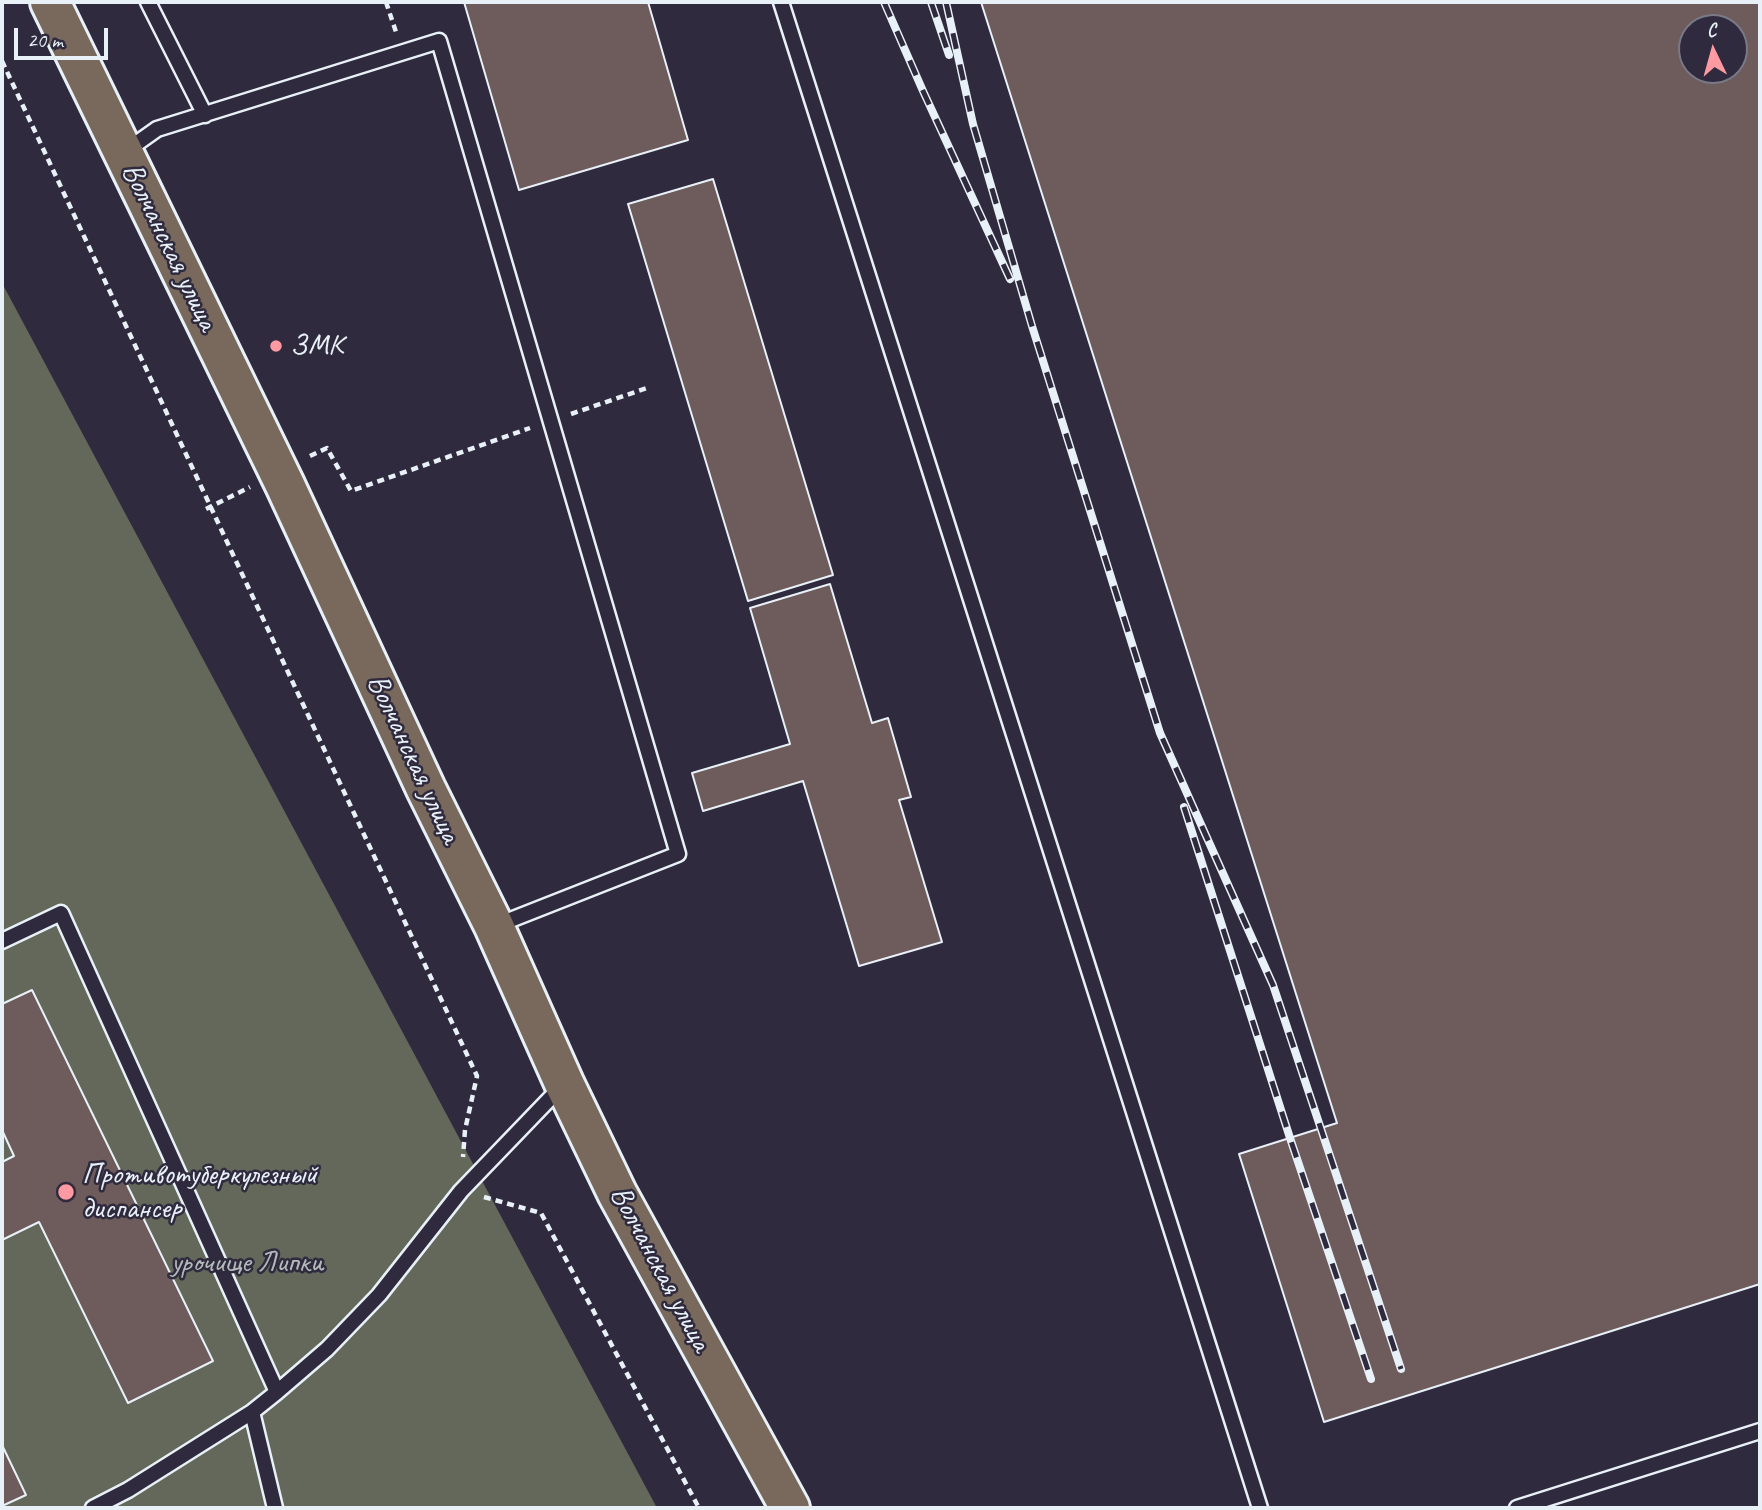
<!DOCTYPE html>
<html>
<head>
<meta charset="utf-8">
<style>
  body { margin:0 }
  #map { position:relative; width:1762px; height:1510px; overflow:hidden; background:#2f2a3d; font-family:Caveat,sans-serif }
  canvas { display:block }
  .frame { position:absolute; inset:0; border:4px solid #e8f1f8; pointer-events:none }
  .north { position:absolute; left:1678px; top:14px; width:70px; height:70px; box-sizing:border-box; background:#2f2a3d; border:2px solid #797a88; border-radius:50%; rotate:355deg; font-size:19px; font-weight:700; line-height:28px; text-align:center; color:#e8f1f8 }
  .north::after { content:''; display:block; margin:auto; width:24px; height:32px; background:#ff9aa2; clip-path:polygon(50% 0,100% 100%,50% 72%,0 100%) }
  .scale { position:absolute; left:14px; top:28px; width:94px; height:32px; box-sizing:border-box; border:4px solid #e8f1f8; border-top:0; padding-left:9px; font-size:21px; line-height:24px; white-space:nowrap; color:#e8f1f8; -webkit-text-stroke:5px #2f2a3d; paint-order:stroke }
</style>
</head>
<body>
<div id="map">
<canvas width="1762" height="1510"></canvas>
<div class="frame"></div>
<div class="north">С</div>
<div class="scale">20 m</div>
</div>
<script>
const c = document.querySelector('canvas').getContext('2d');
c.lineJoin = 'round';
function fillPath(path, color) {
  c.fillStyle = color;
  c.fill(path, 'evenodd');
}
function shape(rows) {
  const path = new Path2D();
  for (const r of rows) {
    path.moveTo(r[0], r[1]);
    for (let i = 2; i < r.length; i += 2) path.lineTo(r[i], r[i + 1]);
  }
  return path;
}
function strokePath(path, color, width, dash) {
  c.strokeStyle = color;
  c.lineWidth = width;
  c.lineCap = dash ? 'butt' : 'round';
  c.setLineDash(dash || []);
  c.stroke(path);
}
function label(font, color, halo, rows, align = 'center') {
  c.font = font + ' Caveat,sans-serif';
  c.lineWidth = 5;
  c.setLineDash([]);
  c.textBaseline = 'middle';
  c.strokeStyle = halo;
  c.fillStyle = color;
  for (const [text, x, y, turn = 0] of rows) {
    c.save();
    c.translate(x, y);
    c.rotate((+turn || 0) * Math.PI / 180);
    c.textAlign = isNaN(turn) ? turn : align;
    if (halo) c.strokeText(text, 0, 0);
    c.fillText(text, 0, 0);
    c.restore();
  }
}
fillPath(shape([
  [2,283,657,1508,2,1508]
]), '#63685b');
const building = shape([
  [464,2,648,2,688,140,519,190,464,2],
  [981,2,1760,2,1760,1284,1324,1422,1239,1154,1337,1123,981,2],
  [1692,28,1734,28,1734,70,1692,70,1692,28],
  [713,179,833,575,748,601,628,204,713,179],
  [830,584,872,723,888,718,911,797,899,800,942,942,859,966,803,781,703,811,692,773,790,744,750,608,830,584],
  [32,990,213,1361,128,1403,39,1222,2,1240,2,1162,14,1156,2,1130,2,1004,32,990],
  [2,1445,26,1495,2,1506,2,1445]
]);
fillPath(building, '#6e5b5b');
strokePath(building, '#e8f1f8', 2);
const lane = shape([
  [148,2,205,115],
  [781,2,1260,1508],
  [126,151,157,129,439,41,678,854,495,926],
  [2,941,61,913,277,1392,252,1412,128,1490,93,1508],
  [277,1392,327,1349,379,1295,461,1191,562,1086],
  [252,1412,275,1508],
  [1517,1508,1760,1431]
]);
const primary = shape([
  [50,2,285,485,426,789,494,926,564,1083,617,1193,790,1508]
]);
strokePath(lane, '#e8f1f8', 19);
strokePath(primary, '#e8f1f8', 44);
strokePath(shape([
  [386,2,396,32],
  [2,61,477,1076,465,1130,463,1157],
  [571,414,650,387],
  [310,456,327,448,351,491,530,428],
  [206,509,250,487],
  [484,1197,541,1213,699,1508]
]), '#e8f1f8', 4.5, [7, 5]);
strokePath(lane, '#2f2a3d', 14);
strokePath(primary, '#78695c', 38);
const rail = shape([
  [884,2,923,91,1010,279],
  [931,2,949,55],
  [946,2,973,124,1032,326,1160,733,1273,985,1401,1369],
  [1184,807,1290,1138,1371,1379]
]);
strokePath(rail, '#e8f1f8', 8);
strokePath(rail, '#2f2a3d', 5, [16]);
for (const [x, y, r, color] of [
  [276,346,7,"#ff9aa2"],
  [66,1192,9,"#ff9aa2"]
]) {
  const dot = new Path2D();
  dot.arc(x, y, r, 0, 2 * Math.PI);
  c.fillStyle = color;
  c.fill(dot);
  strokePath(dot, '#2f2a3d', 2.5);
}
label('30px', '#e8f1f8', '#2f2a3d', [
  ["Волчанская улица",169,247,64],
  ["Волчанская улица",413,759,65],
  ["Волчанская улица",660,1269,62]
]);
label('30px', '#e8f1f8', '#2f2a3d', [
  ["ЗМК",290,346],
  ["Противотуберкулезный",82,1175],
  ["диспансер",82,1209]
], 'left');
label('30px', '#b3bab9', '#2f2a3d', [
  ["урочище Липки",247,1263]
]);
</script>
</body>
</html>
